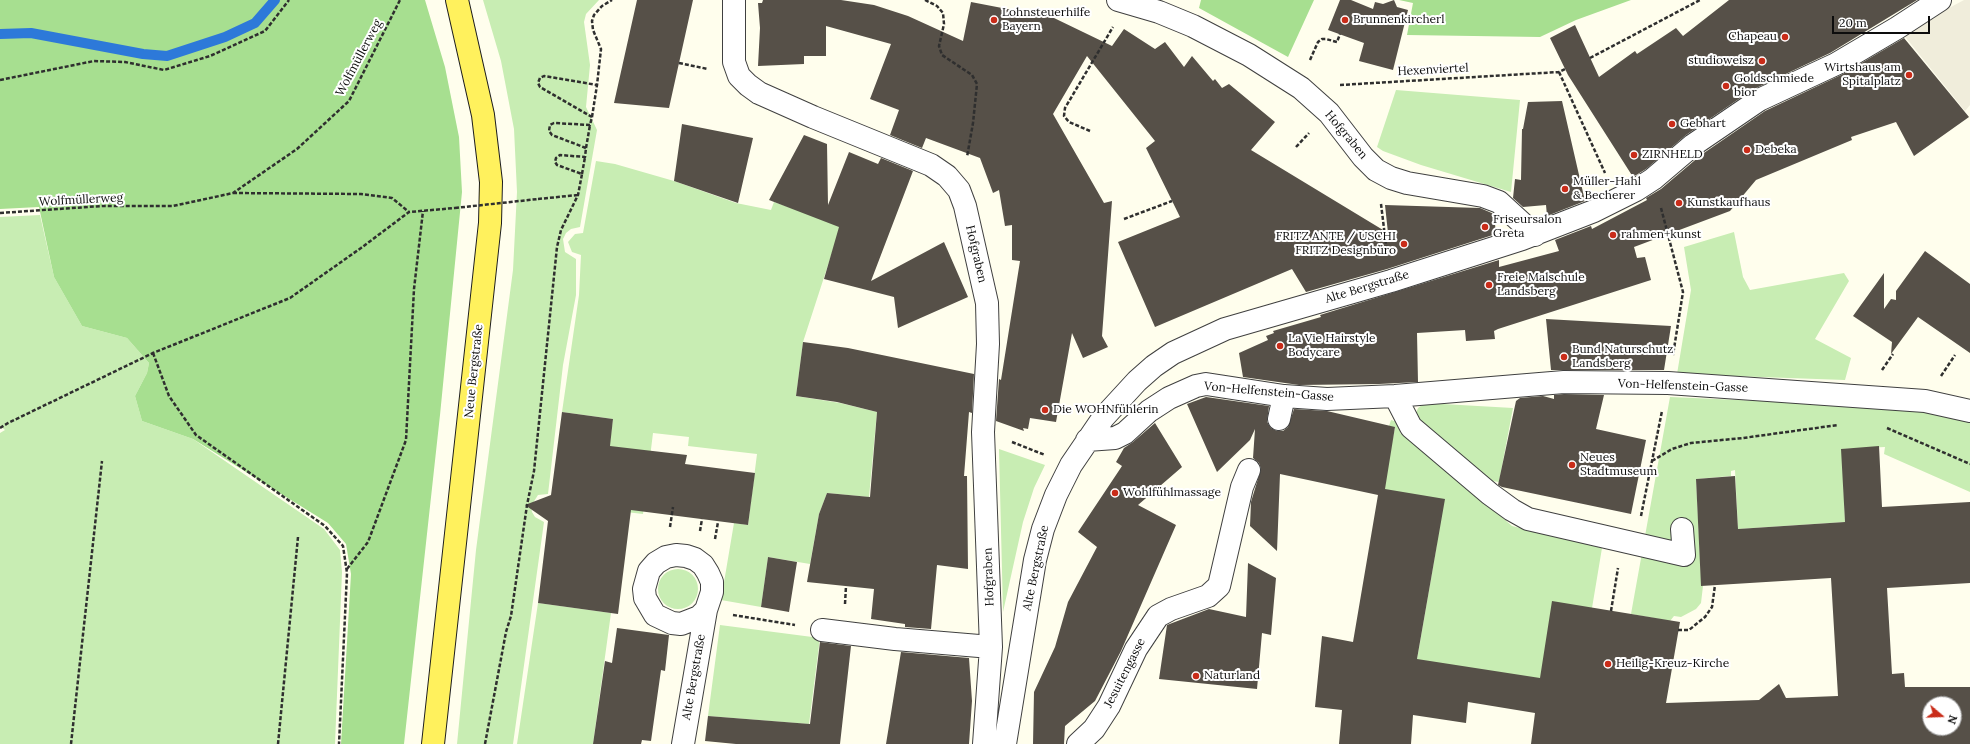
<!DOCTYPE html>
<html>
<head>
<meta charset="utf-8">
<style>
  body { margin:0 }
  #map { position:relative; width:1970px; height:744px; overflow:hidden; background:#fffeed; font-family:Lora,serif }
  canvas { display:block }
  .north { position:absolute; left:1922px; top:696px; width:40px; height:40px; box-sizing:border-box; background:#fff; border:1px solid #9e9e9e; border-radius:50%; rotate:109deg; font-size:11px; font-weight:700; line-height:16px; text-align:center; color:#0d0d0d }
  .north::after { content:''; display:block; margin:auto; width:14px; height:18px; background:#c92c19; clip-path:polygon(50% 0,100% 100%,50% 72%,0 100%) }
  .scale { position:absolute; left:1832px; top:16px; width:98px; height:18px; box-sizing:border-box; border:2px solid #0d0d0d; border-top:0; padding-left:5px; font-size:12px; line-height:14px; white-space:nowrap; color:#0d0d0d; -webkit-text-stroke:3px #fff; paint-order:stroke }
</style>
</head>
<body>
<div id="map">
<canvas width="1970" height="744"></canvas>
<div class="north">N</div>
<div class="scale">20 m</div>
</div>
<script>
const c = document.querySelector('canvas').getContext('2d');
c.lineJoin = 'round';
function fillPath(path, color) {
  c.fillStyle = color;
  c.fill(path, 'evenodd');
}
function shape(rows) {
  const path = new Path2D();
  for (const r of rows) {
    if (r.length === 3) {
      path.moveTo(r[0] + r[2], r[1]);
      path.arc(r[0], r[1], r[2], 0, 2 * Math.PI);
      continue;
    }
    path.moveTo(r[0], r[1]);
    for (let i = 2; i < r.length; i += 2) path.lineTo(r[i], r[i + 1]);
  }
  return path;
}
function strokePath(path, color, width, dash) {
  c.strokeStyle = color;
  c.lineWidth = width;
  c.lineCap = dash ? 'butt' : 'round';
  c.setLineDash(dash || []);
  c.stroke(path);
}
function label(font, color, halo, rows, align = 'center') {
  c.font = font + ' Lora,serif';
  c.lineWidth = 4;
  c.setLineDash([]);
  c.textBaseline = 'middle';
  c.strokeStyle = halo;
  c.fillStyle = color;
  for (const [text, x, y, turn = 0] of rows) {
    c.save();
    c.translate(x, y);
    c.rotate((+turn || 0) * Math.PI / 180);
    c.textAlign = isNaN(turn) ? turn : align;
    if (halo) c.strokeText(text, 0, 0);
    c.fillText(text, 0, 0);
    c.restore();
  }
}
fillPath(shape([
  [483,0,599,0,586,14,584,22,590,65,586,107,597,130,580,227,571,229,566,233,563,239,565,252,576,259,576,295,563,365,548,494,538,495,531,506,532,512,535,517,544,522,513,744,457,744,476,550,513,270,517,192,514,129,501,61],
  [1396,90,1520,100,1511,192,1421,165,1383,151,1377,147],
  [596,161,615,164,674,181,736,203,771,210,774,202,841,225,803,342,796,396,840,403,877,412,869,497,827,493,819,514,810,564,768,557,761,607,721,600,734,523,748,525,757,454,688,446,689,437,653,433,643,514,601,509,613,419,562,412,579,295,581,255,572,252,568,242,575,234,583,233],
  [40,215,54,277,82,326,127,338,149,363,147,373,135,396,142,421,193,439,324,529,340,550,342,572,335,744,0,744,0,433,5,430,0,426,0,217],
  [1734,232,1743,277,1750,290,1844,273,1849,281,1815,339,1851,358,1845,380,1677,374,1691,290,1684,247],
  [1670,397,1853,405,1920,410,1970,421,1970,492,1884,454,1885,447,1842,449,1845,522,1738,529,1735,470,1731,471,1731,476,1696,479,1701,576,1702,586,1703,586,1701,603,1696,609,1681,617,1674,616,1670,621,1631,614],
  [1425,403,1513,408,1499,482,1492,481,1418,420,1416,413,1418,408],
  [1391,420,1401,423,1400,433,1449,471,1512,526,1602,548,1592,608,1535,713,1512,674,1411,694,1437,544,1382,489,1395,428,1389,426],
  [999,449,1045,465,1034,488,1023,522,1003,612],
  [678,589,20],
  [538,603,611,613,593,744,517,744],
  [720,625,820,638,809,724,708,716]
]), '#c8edb3');
fillPath(shape([
  [0,0,425,0,445,67,459,137,462,192,440,415,404,744,341,744,351,574,346,544,328,523,193,439,142,421,135,396,147,373,149,363,127,338,82,326,54,277,39,207,0,209],
  [1201,0,1314,0,1288,57,1199,8],
  [1399,0,1631,0,1576,20,1540,37,1407,35,1413,3]
]), '#a7df90');
fillPath(shape([
  [1964,0,1970,0,1970,105,1965,111,1902,33]
]), '#f0eddb');
strokePath(shape([
  [0,34,31,33,143,54,167,56,225,37,255,23,275,0]
]), '#2d79d9', 10);
fillPath(shape([
  [637,0,693,0,669,108,614,103],
  [763,0,841,0,874,5,908,16,963,41,971,2,1054,18,1112,46,1124,29,1155,49,1165,42,1184,67,1192,56,1213,81,1215,79,1222,88,1229,84,1275,122,1251,150,1388,233,1385,205,1480,208,1494,214,1496,234,1387,269,1306,292,1292,269,1155,327,1118,242,1180,217,1146,148,1155,141,1087,56,1053,114,1104,203,1112,201,1102,336,1108,347,1083,358,1072,333,1056,422,1030,418,1028,429,1023,428,1024,431,996,421,999,379,1001,380,1020,261,1012,260,1012,225,1005,226,999,190,993,193,980,158,926,138,922,148,890,135,899,110,870,99,891,44,826,26,826,56,804,56,804,64,758,66,760,28,758,3,762,3],
  [1340,0,1351,0,1373,9,1375,2,1383,4,1394,0,1397,7,1408,10,1393,70,1359,61,1364,43,1328,30],
  [1729,0,1917,0,1830,53,1752,90,1686,135,1646,169,1633,177,1568,75,1550,38,1575,25,1599,77,1635,51,1637,54,1676,28,1683,36],
  [1904,38,1969,117,1914,156,1896,122,1851,137,1852,140,1756,180,1730,211,1634,247,1637,258,1645,257,1651,280,1498,329,1494,331,1495,339,1466,341,1465,330,1417,333,1418,382,1379,384,1299,385,1243,377,1239,353,1268,340,1266,336,1274,333,1273,331,1321,317,1320,315,1499,260,1499,267,1559,251,1555,240,1591,226,1592,229,1647,200,1646,198,1661,189,1701,155,1765,111,1841,75],
  [1562,101,1585,201,1547,216,1546,205,1523,207,1513,198,1515,179,1521,180,1522,129,1523,129,1528,102],
  [682,124,753,138,738,203,674,181],
  [804,135,827,144,828,205,849,152,878,164,881,158,913,171,871,281,944,242,968,297,898,328,894,297,824,279,839,227,769,200],
  [1925,251,1970,284,1970,353,1918,317,1891,354,1892,342,1853,316,1884,273,1884,309,1891,299,1896,300,1896,291],
  [1546,319,1671,326,1664,370,1551,370],
  [803,342,848,348,974,374,972,413,969,412,964,476,967,476,968,569,937,565,931,629,905,627,905,624,871,619,874,589,807,582,819,514,827,493,870,497,877,412,837,402,796,396],
  [1564,394,1604,395,1596,429,1646,440,1631,514,1502,487,1498,485,1516,401,1520,398,1543,396,1554,399,1554,395],
  [1206,397,1269,406,1267,422,1271,428,1277,431,1283,431,1288,427,1294,409,1327,411,1395,427,1385,489,1445,499,1417,659,1540,678,1552,601,1680,622,1666,703,1759,700,1779,684,1786,698,1838,696,1831,578,1701,586,1696,479,1735,476,1738,529,1845,522,1841,449,1879,446,1882,507,1970,502,1970,583,1887,588,1892,674,1904,673,1905,687,1970,687,1970,744,1531,744,1535,713,1468,702,1466,723,1413,715,1411,744,1339,744,1342,710,1315,707,1322,636,1353,642,1378,495,1280,474,1277,551,1250,526,1251,502,1261,469,1259,463,1253,458,1255,429,1250,440,1217,472,1187,404],
  [1930,704,1954,704,1954,728,1930,728],
  [562,412,613,419,610,446,687,455,685,464,755,473,748,525,631,510,618,614,538,603,548,521,525,505,551,495],
  [1155,423,1182,467,1138,505,1176,525,1121,651,1095,701,1065,726,1064,744,1033,744,1034,692,1055,647,1068,602,1097,547,1078,532,1122,466,1116,462,1124,448,1133,442],
  [768,557,797,562,789,612,761,607],
  [1248,563,1276,578,1271,635,1262,633,1257,689,1159,679,1167,625,1209,609,1246,617],
  [617,628,669,635,665,671,661,670,651,741,642,740,641,744,593,744,605,661,612,663],
  [820,642,851,646,840,744,736,744,705,741,708,716,810,724],
  [901,652,969,658,972,701,969,744,886,744]
]), '#565048');
const minor = shape([
  [734,0,734,62,739,76,748,85,759,93,813,117,931,165,947,176,959,190,965,206,987,303,988,344,983,432,991,647,984,744],
  [1118,0,1159,12,1193,26,1249,55,1301,88,1329,113,1363,157,1376,170,1391,178,1407,183,1483,196,1499,202,1535,235],
  [1395,396,1411,427,1490,494,1512,510,1528,519,1684,555,1682,529],
  [1279,419,1284,396],
  [1087,440,1115,438,1125,433,1149,411,1169,398,1196,386,1206,384,1284,396,1327,399,1395,396,1564,382,1668,383,1925,401,1970,411],
  [822,630,895,639,991,647],
  [683,744,706,610,712,592,712,582,708,573,703,565,695,559,686,556,676,555,666,557,656,563,649,571,644,589,645,598,655,615,672,623,681,624,699,617,706,610],
  [1005,744,1035,560,1043,529,1056,495,1071,465,1103,418,1137,381,1154,366,1173,353,1225,329,1391,281,1522,239,1594,211,1636,190,1653,179,1693,145,1759,100,1836,64,1897,28,1940,0],
  [1078,744,1094,729,1109,706,1136,649,1158,616,1171,609,1208,596,1219,586,1242,487,1249,470]
]);
const major = shape([
  [433,744,490,223,491,182,483,115,457,0]
]);
strokePath(minor, '#404040', 24);
strokePath(major, '#1e1e1e', 24);
strokePath(shape([
  [925,0,937,6,943,13,944,24,939,46,942,55,972,75,977,84,973,123,967,157],
  [1590,58,1700,0],
  [1310,60,1318,42,1322,39,1326,39,1337,42,1340,34],
  [679,63,708,69],
  [1559,72,1605,173],
  [0,80,94,61,125,62,164,70,210,56,265,31,289,0],
  [1340,85,1559,72,1565,69],
  [592,117,597,85],
  [1090,131,1069,122,1064,116,1065,108,1113,27],
  [1296,147,1309,133],
  [586,148,590,125],
  [582,174,585,157],
  [233,193,361,194,392,198,409,212],
  [538,199,578,195],
  [1381,204,1387,253],
  [1661,208,1683,292,1673,355],
  [0,213,102,206,173,206,233,193,297,149,349,101,400,0],
  [1124,219,1172,201],
  [153,353,169,396,196,435,325,526,343,546,347,573,339,744],
  [1882,370,1893,354],
  [1941,376,1955,355],
  [0,428,8,423,153,353,290,298,361,248,409,212,455,208],
  [1887,428,1970,464],
  [1012,442,1045,455],
  [1652,461,1672,449,1691,443,1743,438,1838,425],
  [1641,516,1662,411],
  [670,527,673,507],
  [700,531,702,519],
  [715,539,718,522],
  [347,569,368,542,406,440,414,289,423,211],
  [845,604,846,586],
  [1611,611,1618,568],
  [733,615,795,625],
  [1678,630,1689,630,1705,617,1712,607,1715,585],
  [71,744,102,461],
  [278,744,298,537],
  [485,744,506,632,511,616,527,505,534,471,557,247,561,230,578,195,582,174,557,165,555,162,556,158,560,155,585,157,586,148,552,135,549,131,550,125,554,123,590,125,592,117,540,87,538,83,540,78,544,76,597,85,601,49,593,30,592,21,594,15,602,6,612,0]
]), '#2f2f2f', 2.5, [4, 2]);
strokePath(minor, '#fff', 22);
strokePath(major, '#fff15d', 22);
strokePath(shape([
  [455,208,538,199]
]), '#2f2f2f', 2.5, [4, 2]);
for (const [x, y, r, color] of [
  [994,20,4,"#c92c19"],
  [1345,20,4,"#c92c19"],
  [1785,37,4,"#c92c19"],
  [1762,61,4,"#c92c19"],
  [1909,75,4,"#c92c19"],
  [1726,86,4,"#c92c19"],
  [1672,124,4,"#c92c19"],
  [1747,150,4,"#c92c19"],
  [1634,155,4,"#c92c19"],
  [1565,189,4,"#c92c19"],
  [1679,203,4,"#c92c19"],
  [1485,227,4,"#c92c19"],
  [1613,235,4,"#c92c19"],
  [1404,244,4,"#c92c19"],
  [1489,285,4,"#c92c19"],
  [1280,346,4,"#c92c19"],
  [1564,357,4,"#c92c19"],
  [1045,410,4,"#c92c19"],
  [1572,465,4,"#c92c19"],
  [1115,493,4,"#c92c19"],
  [1608,664,4,"#c92c19"],
  [1196,676,4,"#c92c19"]
]) {
  const dot = new Path2D();
  dot.arc(x, y, r, 0, 2 * Math.PI);
  c.fillStyle = color;
  c.fill(dot);
  strokePath(dot, '#fff', 1.5);
}
label('12px', '#0d0d0d', '#fff', [
  ["Lohnsteuerhilfe",1002,13],
  ["Bayern",1002,27],
  ["Brunnenkircherl",1353,20],
  ["Chapeau",1777,37,"right"],
  ["studioweisz",1754,61,"right"],
  ["Wirtshaus am",1901,68,"right"],
  ["Spitalplatz",1901,82,"right"],
  ["Goldschmiede",1734,79],
  ["bior",1734,93],
  ["Gebhart",1680,124],
  ["Debeka",1755,150],
  ["ZIRNHELD",1642,155],
  ["Müller-Hahl",1573,182],
  ["& Becherer",1573,196],
  ["Kunstkaufhaus",1687,203],
  ["Friseursalon",1493,220],
  ["Greta",1493,234],
  ["rahmen+kunst",1621,235],
  ["FRITZ ANTE / USCHI",1396,237,"right"],
  ["FRITZ Designbüro",1396,251,"right"],
  ["Freie Malschule",1497,278],
  ["Landsberg",1497,292],
  ["La Vie Hairstyle",1288,339],
  ["Bodycare",1288,353],
  ["Bund Naturschutz",1572,350],
  ["Landsberg",1572,364],
  ["Die WOHNfühlerin",1053,410],
  ["Neues",1580,458],
  ["Stadtmuseum",1580,472],
  ["Wohlfühlmassage",1123,493],
  ["Heilig-Kreuz-Kirche",1616,664],
  ["Naturland",1204,676]
], 'left');
label('12px', '#0d0d0d', '#fff', [
  ["Wolfmüllerweg",359,58,-62],
  ["Hexenviertel",1433,70,-3],
  ["Hofgraben",1346,135,50],
  ["Wolfmüllerweg",81,200,-3],
  ["Hofgraben",976,254,77],
  ["Alte Bergstraße",1367,287,-17],
  ["Neue Bergstraße",474,371,-84],
  ["Von-Helfenstein-Gasse",1683,386,2],
  ["Von-Helfenstein-Gasse",1269,392,5],
  ["Alte Bergstraße",1036,568,-78],
  ["Hofgraben",989,577,-92],
  ["Jesuitengasse",1125,673,-63],
  ["Alte Bergstraße",694,677,-80]
]);
</script>
</body>
</html>
